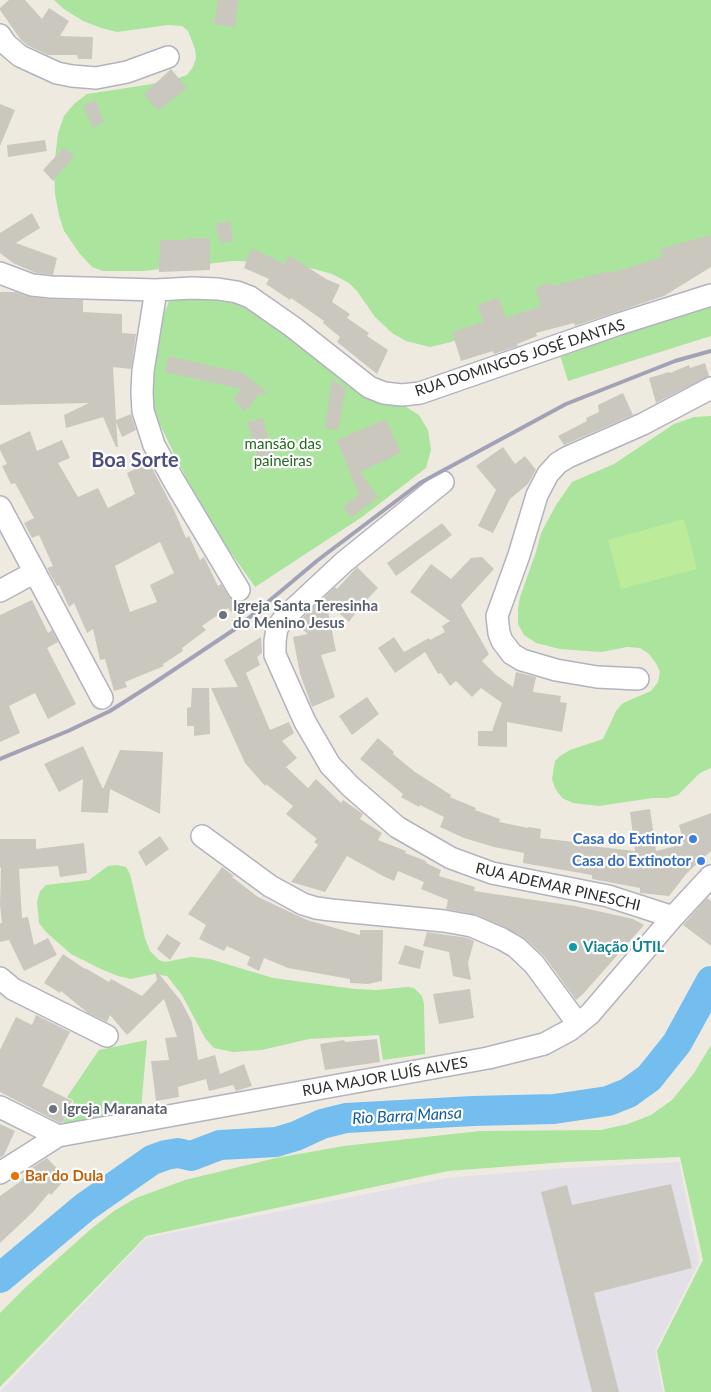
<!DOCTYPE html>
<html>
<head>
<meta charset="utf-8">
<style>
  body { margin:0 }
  canvas { display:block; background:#eeeae0 }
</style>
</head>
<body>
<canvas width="711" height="1392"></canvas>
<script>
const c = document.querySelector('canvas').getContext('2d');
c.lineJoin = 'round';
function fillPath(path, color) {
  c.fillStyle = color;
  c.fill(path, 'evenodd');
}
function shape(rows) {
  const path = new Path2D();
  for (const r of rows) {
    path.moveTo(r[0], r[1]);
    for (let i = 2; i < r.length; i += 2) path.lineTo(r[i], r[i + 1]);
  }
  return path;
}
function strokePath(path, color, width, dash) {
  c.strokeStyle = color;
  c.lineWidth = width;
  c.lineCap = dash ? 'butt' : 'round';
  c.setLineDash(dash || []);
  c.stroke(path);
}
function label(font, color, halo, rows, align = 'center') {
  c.font = font + ' Lato,sans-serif';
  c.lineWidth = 4.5;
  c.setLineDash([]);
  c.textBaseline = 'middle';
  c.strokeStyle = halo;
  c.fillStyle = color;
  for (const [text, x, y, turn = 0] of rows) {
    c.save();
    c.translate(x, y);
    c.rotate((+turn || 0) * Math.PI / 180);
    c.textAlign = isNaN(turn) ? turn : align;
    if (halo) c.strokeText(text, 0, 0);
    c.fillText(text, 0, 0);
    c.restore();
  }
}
fillPath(shape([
  [679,1162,699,1262,655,1351,663,1392,0,1392,146,1238,447,1178,567,1168]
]), '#e3e0e7');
fillPath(shape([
  [54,0,711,0,711,247,651,263,451,342,430,347,406,341,392,333,375,317,357,291,349,283,332,274,314,269,275,262,233,261,143,271,103,271,92,267,80,254,64,231,59,215,55,194,54,168,58,133,64,116,74,104,87,94,146,85,176,79,187,75,193,67,196,58,195,49,188,31,182,26,168,25,117,32,101,28,83,21,64,9],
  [223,295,277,326,419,415,428,430,431,450,426,468,362,517,255,587,204,514,157,419,150,393,162,319,170,298],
  [711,304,711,336,568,381,559,352],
  [711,416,711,768,700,773,678,795,668,798,653,798,599,806,573,803,562,798,555,788,552,779,555,761,560,756,570,750,603,739,616,711,623,703,651,691,658,682,660,672,656,663,648,653,640,648,627,647,601,652,560,649,536,643,524,635,518,624,518,609,520,597,536,552,541,533,556,505,572,482,614,464,674,424,694,417],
  [117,865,126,867,130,874,145,938,150,951,159,960,165,962,191,957,210,959,273,978,355,989,376,990,408,987,414,988,422,996,424,1004,425,1054,383,1060,379,1035,309,1039,262,1050,233,1052,214,1048,205,1038,182,995,167,976,154,974,131,979,118,976,101,969,71,954,46,932,39,923,37,902,40,891,46,885,89,880,108,866],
  [147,1040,141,1110,101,1119,63,1123,74,1101,67,1097,99,1050],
  [711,1045,711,1392,665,1392,657,1351,703,1260,680,1157,566,1162,448,1171,146,1236,0,1387,0,1313,27,1286,91,1229,114,1211,136,1198,185,1180,276,1158,344,1146,480,1131,601,1130,628,1124,651,1115,672,1100,694,1073]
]), '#abe49d');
fillPath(shape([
  [684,519,697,569,621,589,608,540]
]), '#bceb99');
strokePath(shape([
  [0,1278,85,1207,152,1160,166,1155,178,1153,191,1156,220,1145,276,1142,296,1136,322,1124,346,1118,473,1111,554,1109,608,1101,628,1093,649,1078,677,1043,711,981]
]), '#74bdef', 30);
fillPath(shape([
  [9,0,25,0,42,19,49,8,69,21,60,36,93,37,92,59,78,59,77,55,48,55,27,45,21,40,0,10,0,8],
  [218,0,238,0,235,27,214,24],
  [171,69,187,88,158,111,144,94],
  [96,100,104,122,93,128,83,105],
  [0,104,15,110,0,146],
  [45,140,47,151,8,157,7,145],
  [64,147,74,156,53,181,43,170],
  [32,213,40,228,16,243,57,258,53,275,36,273,13,263,0,253,0,233],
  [230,221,233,241,220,243,216,224],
  [711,235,711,267,664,296,575,326,574,323,536,333,537,336,517,344,518,346,494,354,493,351,461,361,452,332,483,322,478,305,498,297,506,318,541,306,535,288,551,282,552,286,610,271,611,273,663,257,660,249],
  [186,238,210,238,210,270,159,272,160,240,187,240],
  [251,248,285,264,289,255,326,279,340,285,332,302,350,314,347,318,369,333,367,336,388,350,377,374,337,342,340,337,323,323,324,321,291,298,290,300,266,284,269,279,244,268],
  [0,292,16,292,31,297,50,299,83,300,83,312,122,314,122,333,136,334,131,369,113,367,116,420,131,414,136,430,122,437,116,422,118,447,116,447,103,417,66,428,64,415,89,403,0,405],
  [168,356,243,373,269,394,260,393,245,411,233,399,242,389,165,372],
  [705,363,709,376,656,403,649,378,669,372,670,373,689,365,690,368],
  [332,379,346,388,338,430,325,428],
  [623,393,633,415,564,445,558,436,587,421,586,418,599,412,598,405],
  [263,418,273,457,259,461,247,422],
  [386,419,401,453,360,472,378,497,351,518,343,507,359,495,337,440],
  [30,431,37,451,62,440,70,458,58,463,78,497,98,488,108,508,135,494,127,473,149,462,174,510,186,538,189,536,200,560,204,557,218,586,221,584,229,597,233,601,241,602,231,612,228,608,202,626,206,630,182,648,183,651,163,664,164,666,125,682,127,687,114,691,105,659,100,660,93,629,87,633,74,603,69,607,59,585,57,586,47,568,53,566,39,535,32,538,24,523,34,518,15,483,11,484,2,466,7,464,0,450,0,445],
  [160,542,174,573,150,585,157,602,130,612,115,566],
  [503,447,515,464,525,456,536,470,528,484,510,499,493,533,478,526,496,490,476,466],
  [442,523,452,535,396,576,387,563],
  [482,557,494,569,461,605,489,654,482,661,496,675,513,687,516,672,536,677,533,692,561,696,560,702,567,703,562,732,507,722,507,747,478,746,478,731,492,731,502,703,481,688,472,697,456,681,450,686,441,673,438,674,425,652,395,673,378,648,394,637,404,652,429,638,430,640,445,632,442,626,450,621,410,592,431,564,451,579,471,558],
  [357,567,378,588,359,608,349,622,326,601,336,651,321,655,335,697,312,707,300,674,293,637,308,634,296,624,335,587,337,589],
  [32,600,48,633,52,630,58,642,47,648,76,704,48,719,35,693,9,706,20,733,0,742,0,615],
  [261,637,262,653,257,657,260,665,246,673,270,730,289,722,294,733,282,741,297,758,286,767,308,788,316,779,341,803,343,800,363,814,360,819,382,833,378,840,406,851,405,853,426,861,426,863,441,870,439,876,475,887,474,891,575,906,633,919,644,925,583,994,576,1000,544,956,522,936,477,915,446,909,448,900,421,889,424,882,398,871,394,881,383,876,347,856,325,892,291,882,318,845,314,842,317,839,286,814,293,806,266,784,265,786,245,763,211,688,238,687,224,660],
  [192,688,209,688,210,734,194,736,194,726,187,726,187,708,191,707],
  [367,697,379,714,352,735,339,716],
  [378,738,394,752,393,754,415,772,451,795,450,797,476,808,475,810,500,819,499,822,528,828,528,827,541,829,540,838,582,843,582,845,635,851,630,812,650,809,656,851,684,844,679,825,711,813,711,851,687,873,669,896,640,893,640,888,592,879,592,875,523,863,524,853,494,847,464,838,440,827,444,817,420,805,419,807,401,797,403,794,360,759],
  [83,746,103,789,120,750,163,752,160,814,110,789,108,813,81,812,83,779,59,792,44,764],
  [160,836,169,849,146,866,138,852],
  [0,839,36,839,36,849,84,843,87,873,60,877,58,866,19,869,22,918,28,917,34,945,48,938,57,955,24,971,9,940,0,942,0,923,2,923,0,905,1,867,0,868],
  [222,867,234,876,232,877,258,897,307,920,360,935,360,930,383,930,382,981,368,984,350,983,350,979,288,968,264,958,259,971,247,965,250,957,227,946,224,951,199,939,206,925,188,914],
  [707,898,711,901,711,946,683,925],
  [427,932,468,938,474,941,468,963,471,980,453,976,449,952,423,946],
  [167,934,181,943,170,960,157,949],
  [405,945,424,951,420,969,398,964],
  [63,954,85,969,85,968,109,982,111,979,142,996,157,980,155,969,181,1001,192,1022,198,1060,215,1055,220,1074,244,1064,252,1086,236,1091,233,1085,209,1091,206,1079,178,1087,179,1097,156,1101,151,1061,169,1060,165,1038,177,1037,164,999,127,1035,110,1015,107,1022,88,1013,61,991,60,993,44,983],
  [470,989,474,1018,439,1024,433,994],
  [36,1015,70,1032,42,1086,72,1101,63,1122,60,1123,0,1092,0,1050,16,1017,32,1025],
  [377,1039,380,1062,325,1070,320,1044,344,1040,345,1042],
  [0,1124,15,1131,4,1155,0,1158],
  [47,1158,66,1178,51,1195,49,1193,33,1212,0,1243,0,1196,21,1181,33,1167],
  [671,1184,692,1268,594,1293,619,1392,592,1392,541,1192,567,1185,572,1205]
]), '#cac8be');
const minor = shape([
  [0,35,6,44,20,56,57,73,72,76,96,78,127,72,168,57],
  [0,273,32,285,51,287,156,290,192,288,218,289,237,292,250,297,293,327,369,387,384,393,402,395,420,393,619,324,711,295],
  [156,290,143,371,142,392,143,411,154,445,174,481,239,590],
  [443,482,344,562,285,617,277,628,275,641,275,655,305,722,330,765,350,786,397,827,451,858,492,873,608,896,673,917],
  [0,507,102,698],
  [0,591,35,572],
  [638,679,597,677,556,670,522,660,512,654,502,641,499,633,497,616,519,555,537,495,548,474,558,463,568,457,643,424,711,388],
  [202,836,270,886,303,904,316,908,331,910,444,921,472,926,502,939,516,947,534,964,578,1024],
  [0,978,13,989,107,1036],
  [0,1107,58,1136],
  [0,1173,58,1136,488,1058,544,1044,570,1030,590,1014,673,917,711,876]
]);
strokePath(minor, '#b3b3c0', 24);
strokePath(minor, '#fff', 21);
strokePath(shape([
  [0,759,68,731,110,711,154,683,238,627,318,560,420,483,566,404,675,361,711,351]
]), '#a2a2b7', 4);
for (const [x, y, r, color] of [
  [223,615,5,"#6b7280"],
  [693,839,5,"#3f7fe0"],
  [701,861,5,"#3f7fe0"],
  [573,947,5,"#0f9aa8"],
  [53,1109,5,"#6b7280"],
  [15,1176,5,"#e8710a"]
]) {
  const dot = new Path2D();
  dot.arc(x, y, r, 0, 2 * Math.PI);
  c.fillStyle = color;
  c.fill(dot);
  strokePath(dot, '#fff', 2);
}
label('15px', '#2d2d2d', '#fff', [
  ["RUA DOMINGOS JOSÉ DANTAS",520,358,-18],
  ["RUA ADEMAR PINESCHI",558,887,13],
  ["RUA MAJOR LUÍS ALVES",385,1077,-10]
]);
label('15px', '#206c1b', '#fff', [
  ["mansão das",283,444],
  ["paineiras",283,461]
]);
label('bold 15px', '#5b616d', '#fff', [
  ["Igreja Santa Teresinha",233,606],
  ["do Menino Jesus",233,623],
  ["Igreja Maranata",63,1109]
], 'left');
label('bold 15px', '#366cbe', '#fff', [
  ["Casa do Extintor",683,839],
  ["Casa do Extinotor",691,861]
], 'right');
label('bold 15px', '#0d838f', '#fff', [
  ["Viação ÚTIL",583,947]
], 'left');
label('bold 15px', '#c56008', '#fff', [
  ["Bar do Dula",25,1176]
], 'left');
label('italic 16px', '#0e59a0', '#fff', [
  ["Rio Barra Mansa",407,1116,-3]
]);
label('bold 20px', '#4c4e7e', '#fff', [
  ["Boa Sorte",135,461]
]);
</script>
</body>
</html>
